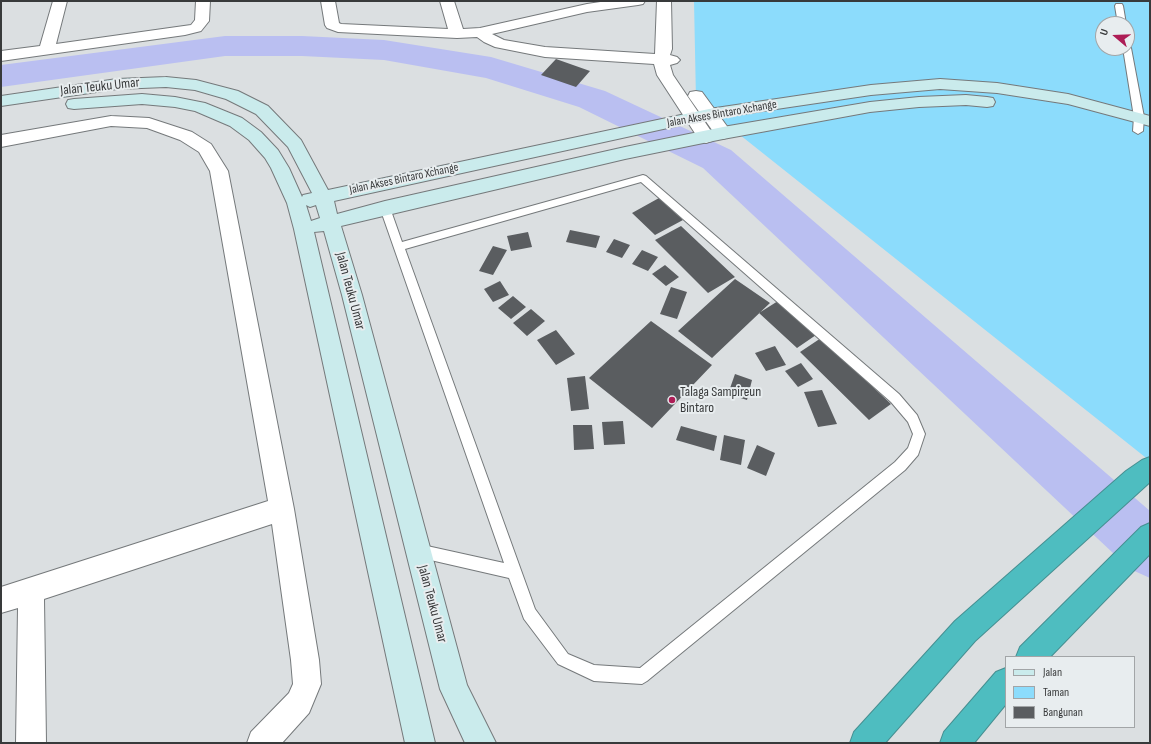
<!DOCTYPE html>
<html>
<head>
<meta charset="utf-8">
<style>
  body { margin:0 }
  #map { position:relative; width:1151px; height:744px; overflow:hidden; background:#dbdfe1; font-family:"Sofia Sans Condensed",sans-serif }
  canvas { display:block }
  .frame { position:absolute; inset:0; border:2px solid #383a3b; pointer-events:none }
  .legend { position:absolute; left:1005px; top:656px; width:130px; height:72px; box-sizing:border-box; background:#e8edef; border:1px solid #a2a5a7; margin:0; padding:5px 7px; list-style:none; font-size:12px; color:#383a3b }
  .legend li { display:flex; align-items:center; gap:8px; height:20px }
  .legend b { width:20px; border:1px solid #a2a5a7 }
  .north { position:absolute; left:1095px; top:16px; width:40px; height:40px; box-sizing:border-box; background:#e8edef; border:1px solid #a2a5a7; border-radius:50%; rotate:289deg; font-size:11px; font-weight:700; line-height:16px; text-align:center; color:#383a3b }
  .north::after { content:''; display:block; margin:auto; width:14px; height:18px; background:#ad1d56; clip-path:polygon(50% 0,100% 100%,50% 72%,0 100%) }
</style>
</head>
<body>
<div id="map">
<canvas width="1151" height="744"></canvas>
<div class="frame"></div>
<ul class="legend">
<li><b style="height:5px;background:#caebec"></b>Jalan</li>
<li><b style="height:11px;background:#8cdcfc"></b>Taman</li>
<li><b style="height:11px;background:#5a5d60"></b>Bangunan</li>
</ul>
<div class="north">U</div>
</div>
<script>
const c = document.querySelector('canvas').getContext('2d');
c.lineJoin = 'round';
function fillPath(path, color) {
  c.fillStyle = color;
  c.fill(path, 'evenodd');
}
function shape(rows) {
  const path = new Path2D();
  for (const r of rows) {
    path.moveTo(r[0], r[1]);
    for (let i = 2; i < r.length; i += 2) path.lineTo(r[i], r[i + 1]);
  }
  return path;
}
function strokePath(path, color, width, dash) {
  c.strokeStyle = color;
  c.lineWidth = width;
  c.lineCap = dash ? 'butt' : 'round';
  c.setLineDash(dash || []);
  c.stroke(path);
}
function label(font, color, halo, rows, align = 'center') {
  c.font = font + ' "Sofia Sans Condensed",sans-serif';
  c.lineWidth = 4;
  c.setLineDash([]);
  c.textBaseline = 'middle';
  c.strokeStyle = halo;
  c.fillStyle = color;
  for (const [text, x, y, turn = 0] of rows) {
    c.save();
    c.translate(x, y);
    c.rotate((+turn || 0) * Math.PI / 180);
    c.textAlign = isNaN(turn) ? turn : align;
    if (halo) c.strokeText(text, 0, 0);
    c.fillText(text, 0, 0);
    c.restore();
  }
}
fillPath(shape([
  [694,1,1150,1,1150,461,696,100],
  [1103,24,1127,24,1127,48,1103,48]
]), '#8cdcfc');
fillPath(shape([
  [225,36,302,36,384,40,491,57,605,91,731,150,1150,511,1150,578,1130,569,703,168,579,107,486,78,384,60,302,56,225,56,1,87,1,65,225,36]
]), '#babff1');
fillPath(shape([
  [556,59,590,71,576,87,541,75],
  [659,198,683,220,655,235,632,213],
  [681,226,735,277,708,293,655,240],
  [570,230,600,236,596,248,566,242],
  [528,232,532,247,511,251,507,236],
  [614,239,630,245,622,258,606,252],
  [493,246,507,250,493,275,479,271],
  [642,250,658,257,648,271,632,264],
  [665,265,679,277,666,286,652,274],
  [735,279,770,303,712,358,678,331],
  [500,281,509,295,493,302,484,289],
  [671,287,687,292,677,319,660,314],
  [513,296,526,307,511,319,498,308],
  [778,301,816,335,797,348,759,313],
  [531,309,545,321,527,336,513,323],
  [651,321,712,365,652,428,589,378],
  [556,330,575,354,556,365,537,340],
  [821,338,891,404,869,420,800,352],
  [775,346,786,365,766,371,755,353],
  [801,363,813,379,798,387,785,371],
  [735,374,752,380,747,400,728,394],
  [585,376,589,409,571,411,567,378],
  [822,390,837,424,818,427,804,392],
  [623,421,625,444,604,445,602,422],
  [573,425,592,425,594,449,574,450],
  [681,426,717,436,714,451,676,440],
  [724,435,745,440,741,465,720,460],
  [757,445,775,453,766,476,747,468]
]), '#5a5d60');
const lane = shape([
  [1116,4,1122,4,1123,6,1126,24,1118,24,1115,6,1116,4],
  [1127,46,1131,48,1144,117,1143,131,1138,134,1133,131,1134,117,1123,48,1127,48,1127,46],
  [643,175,646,176,899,394,917,415,925,434,918,455,905,470,647,681,642,684,594,681,558,664,524,619,509,578,413,556,411,551,413,546,418,544,504,563,380,208,381,205,389,205,402,242,643,175],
  [641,182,891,402,908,422,913,434,908,448,895,462,640,668,594,665,568,654,535,609,405,249,641,182]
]);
const street = shape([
  [53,1,67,1,56,44,191,25,195,20,196,1,210,1,209,21,201,31,185,35,1,61,1,51,40,46,53,1],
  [321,1,335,1,339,23,341,24,448,29,440,1,454,1,463,29,480,28,587,4,607,1,645,1,643,4,638,5,587,12,492,34,504,40,545,47,655,54,657,1,671,1,672,49,670,55,677,57,680,60,677,63,670,65,673,75,715,137,712,141,706,143,700,141,657,75,654,64,545,57,495,47,484,42,477,37,457,38,338,32,327,28,325,25,321,1],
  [696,91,702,92,729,129,731,133,729,137,723,139,717,137,688,96,690,92,696,91],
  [111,116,149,118,192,132,211,144,228,171,294,509,319,660,321,684,309,713,282,743,247,743,251,732,289,693,293,684,291,660,272,524,44,599,46,743,16,743,18,608,1,613,1,587,268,501,210,171,199,152,180,140,147,128,111,126,1,147,1,135,111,116]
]);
const secondary = shape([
  [166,77,196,80,238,91,268,106,301,140,328,190,709,109,871,85,940,79,997,83,1068,94,1150,116,1150,126,1068,104,997,93,940,89,871,95,709,119,334,201,337,214,385,201,625,147,723,127,870,102,919,97,966,95,987,97,993,98,995,102,993,106,987,107,966,105,919,107,870,112,723,139,625,159,341,226,362,295,467,685,496,743,465,743,440,689,342,295,324,231,314,232,435,743,405,743,294,229,287,203,271,168,265,158,249,140,230,126,195,111,175,107,142,104,74,109,68,108,66,104,68,100,74,99,142,94,175,97,205,103,242,118,261,132,278,150,289,168,302,197,303,195,312,193,288,147,256,114,226,99,195,90,166,87,117,89,1,106,1,96,117,79,166,77],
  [306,205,310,207,316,205,320,218,311,221,306,205]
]);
const highway = shape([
  [1150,457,1150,482,975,641,885,743,850,743,854,732,955,621,1126,471,1142,460,1150,457],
  [1150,523,1150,554,1050,657,1016,657,1020,647,1141,527,1150,523],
  [1006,668,1006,704,974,743,940,743,944,732,996,672,1006,668]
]);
strokePath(lane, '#75797b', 2);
strokePath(street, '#75797b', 2);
strokePath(secondary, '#75797b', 2);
strokePath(highway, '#468f91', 2);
fillPath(lane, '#fff');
fillPath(street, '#fff');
fillPath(secondary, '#caebec');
fillPath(highway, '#4ebdc0');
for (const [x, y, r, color] of [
  [672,400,4,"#ad1d56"]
]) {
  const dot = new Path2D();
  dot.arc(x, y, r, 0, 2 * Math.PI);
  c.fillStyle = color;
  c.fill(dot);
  strokePath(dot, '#e8edef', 1.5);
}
label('12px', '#383a3b', '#e8edef', [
  ["Jalan Akses Bintaro Xchange",722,114,-10],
  ["Jalan Akses Bintaro Xchange",404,179,-12]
]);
label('14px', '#383a3b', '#e8edef', [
  ["Jalan Teuku Umar",100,87,-6],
  ["Jalan Teuku Umar",350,291,75],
  ["Jalan Teuku Umar",432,604,75]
]);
label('14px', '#383a3b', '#e8edef', [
  ["Talaga Sampireun",680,392],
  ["Bintaro",680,408]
], 'left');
</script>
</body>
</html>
